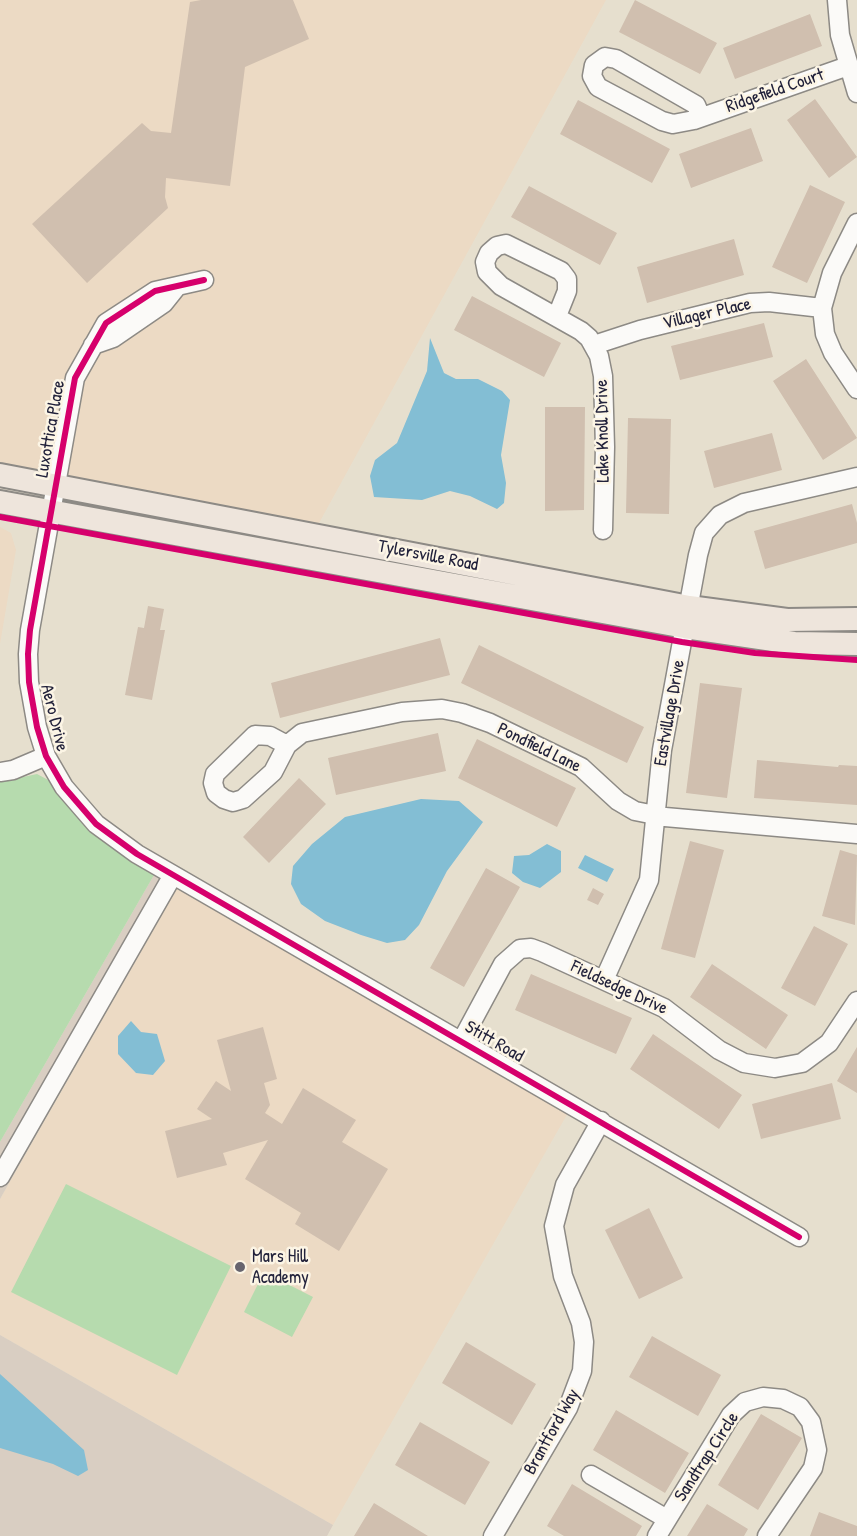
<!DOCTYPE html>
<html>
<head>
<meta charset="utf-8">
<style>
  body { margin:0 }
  canvas { display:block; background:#e6dfce }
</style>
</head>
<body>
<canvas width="857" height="1536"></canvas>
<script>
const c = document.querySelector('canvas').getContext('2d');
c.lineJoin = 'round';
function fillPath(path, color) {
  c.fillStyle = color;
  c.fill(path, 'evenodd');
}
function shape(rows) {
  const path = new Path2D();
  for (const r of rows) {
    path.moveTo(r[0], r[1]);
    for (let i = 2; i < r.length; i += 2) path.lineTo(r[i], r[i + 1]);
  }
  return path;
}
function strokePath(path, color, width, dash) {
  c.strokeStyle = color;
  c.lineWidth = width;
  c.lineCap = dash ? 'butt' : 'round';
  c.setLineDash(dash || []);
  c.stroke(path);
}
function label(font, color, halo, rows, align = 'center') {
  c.font = font + ' "Patrick Hand",sans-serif';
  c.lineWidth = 5;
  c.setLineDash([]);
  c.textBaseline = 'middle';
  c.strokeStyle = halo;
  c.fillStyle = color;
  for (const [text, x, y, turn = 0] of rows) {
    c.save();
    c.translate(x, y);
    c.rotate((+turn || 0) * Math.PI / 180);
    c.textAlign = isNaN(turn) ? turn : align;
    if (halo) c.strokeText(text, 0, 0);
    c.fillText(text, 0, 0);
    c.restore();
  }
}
fillPath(shape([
  [0,0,606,0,313,534,0,475],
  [0,527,11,533,16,550,0,644],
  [182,880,573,1104,333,1525,0,1335,0,1199]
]), '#ecdac4');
fillPath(shape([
  [154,875,176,889,0,1199,0,1142],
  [0,1335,333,1525,327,1536,0,1536]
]), '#d9cec2');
fillPath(shape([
  [37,774,52,782,91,833,154,875,0,1142,0,782],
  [66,1184,231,1266,177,1375,11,1292],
  [264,1272,313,1297,292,1337,244,1312]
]), '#b6dbae');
fillPath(shape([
  [430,338,444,373,456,379,478,379,502,391,510,400,501,455,506,483,504,503,497,509,470,496,450,491,422,500,374,497,370,476,375,460,397,443,427,371],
  [421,799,459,801,483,822,447,871,419,925,405,940,387,943,361,935,325,921,301,904,291,884,293,866,312,844,345,817],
  [547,844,561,851,561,872,540,888,523,882,512,873,514,856,529,855],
  [585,855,614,869,607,882,578,868],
  [131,1021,141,1032,157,1034,165,1061,153,1075,136,1073,118,1054,118,1036],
  [0,1374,84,1450,88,1470,78,1476,53,1464,0,1448]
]), '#83bed4');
fillPath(shape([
  [201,0,293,0,309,39,245,67,230,186,166,178,165,197,168,208,87,283,32,224,142,123,151,131,171,133,190,2],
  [635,0,717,43,700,74,619,32],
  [810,14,822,46,735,79,723,48],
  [815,99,857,157,829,178,787,120],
  [578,100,670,149,652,183,560,134],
  [751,128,763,161,691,188,679,154],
  [810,185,845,202,807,283,772,267],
  [529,186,617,233,600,265,511,217],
  [734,239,744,275,647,303,637,267],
  [472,296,561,343,544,377,454,330],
  [764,323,773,357,680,380,671,346],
  [806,359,857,438,823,460,773,381],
  [545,407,585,407,584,510,545,511],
  [628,418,671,419,669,514,626,513],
  [772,433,782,470,714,488,704,451],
  [852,504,857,523,857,543,765,569,754,531],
  [148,606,164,609,160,630,165,630,152,700,125,695,138,627,144,628],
  [440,638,450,675,280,718,271,683],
  [479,645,644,727,627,763,461,683],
  [700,683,742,688,727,798,686,793],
  [438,733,446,771,336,795,328,758],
  [477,739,576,788,557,827,458,778],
  [757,760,838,767,839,765,857,766,857,805,754,798],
  [299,778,326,804,269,863,243,837],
  [690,841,724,850,695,958,661,949],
  [840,850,857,855,855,925,822,916],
  [486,868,520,887,464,987,430,968],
  [593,888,604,894,598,905,587,900],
  [814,926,848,944,815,1006,781,988],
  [712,964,788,1015,766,1049,690,997],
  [531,974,632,1018,616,1054,515,1010],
  [263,1027,277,1079,264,1083,270,1105,265,1113,282,1124,303,1088,356,1120,342,1142,388,1169,339,1251,295,1224,301,1213,245,1179,268,1140,223,1153,227,1165,177,1178,165,1131,212,1119,197,1109,216,1081,231,1091,217,1040],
  [653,1034,742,1095,719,1129,630,1069],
  [857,1047,857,1093,837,1081],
  [832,1083,841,1119,761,1139,752,1104],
  [649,1208,683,1278,639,1299,605,1230],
  [652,1336,721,1375,698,1416,629,1377],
  [466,1342,536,1384,512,1425,442,1383],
  [616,1410,689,1453,665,1493,593,1450],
  [761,1414,802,1438,758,1510,718,1485],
  [420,1422,490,1462,465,1505,395,1465],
  [572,1484,642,1526,636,1536,564,1536,547,1526],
  [374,1503,428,1536,354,1536],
  [707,1504,748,1529,744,1536,687,1536],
  [819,1512,857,1526,857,1536,810,1536]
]), '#d0bfaf');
const minor = shape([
  [837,0,840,35,857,93],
  [701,117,696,105,616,59,605,57,594,65,592,76,598,87,662,121,673,124,694,120,848,66],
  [857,223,832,273,822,308,825,334,833,353,857,389],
  [204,280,155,291,106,323,75,378,30,630,28,654,29,682,37,727,46,756,64,787,96,824,137,854,799,1237],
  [557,316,567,291,567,279,561,271,506,244,497,246,489,253,485,262,487,272,501,286,581,331,589,338,599,356,603,376,605,447,603,530],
  [93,345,113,338,164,303,176,288],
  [594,345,640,330,750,303,769,302,822,308],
  [287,745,270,736,255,735,215,774,213,783,216,793,224,799,233,802,243,799,273,772,287,745,302,733,402,712,442,709,462,713,490,723,581,767,618,801,635,811,665,817,857,834],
  [0,772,13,770,46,756],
  [604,980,649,880,662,750,698,555,704,533,720,515,744,503,857,477],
  [462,1040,503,964,520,949,531,948,542,952,664,1008,719,1050,744,1063,775,1068,802,1063,829,1043,857,1001],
  [0,1177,173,875],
  [591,1475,667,1519],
  [493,1536,568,1408,582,1371,584,1342,581,1323,563,1276,554,1226,565,1185,601,1121],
  [657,1536,731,1415,745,1402,763,1397,783,1399,800,1407,811,1422,817,1450,813,1468,767,1536]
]);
const major = shape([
  [0,475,689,607,787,620,857,619],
  [0,502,685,627,794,643,857,644]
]);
strokePath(minor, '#8d8a85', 21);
strokePath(major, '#8d8a85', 26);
strokePath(minor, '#fbfaf8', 18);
strokePath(major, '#eee5dc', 22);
strokePath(shape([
  [204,280,155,291,106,323,75,378,30,630,28,654,29,682,37,727,46,756,64,787,96,824,137,854,799,1237],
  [0,517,682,642,755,653,857,660]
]), '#d6006c', 6);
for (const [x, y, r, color] of [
  [240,1267,6,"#67646e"]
]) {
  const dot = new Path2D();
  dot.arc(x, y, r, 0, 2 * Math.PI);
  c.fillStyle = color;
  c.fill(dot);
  strokePath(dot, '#fcf5e5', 2);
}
label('18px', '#22223b', '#fcf5e5', [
  ["Ridgefield Court",775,91,-19],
  ["Villager Place",707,314,-13],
  ["Luxottica Place",51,429,-80],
  ["Lake Knoll Drive",603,431,-91],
  ["Tylersville Road",428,556,11],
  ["Eastvillage Drive",670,713,-80],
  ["Aero Drive",54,718,76],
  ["Pondfield Lane",539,748,26],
  ["Fieldsedge Drive",619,988,25],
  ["Stitt Road",494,1042,30],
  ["Brantford Way",552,1432,-61],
  ["Sandtrap Circle",707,1457,-57]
]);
label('18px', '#22223b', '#fcf5e5', [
  ["Mars Hill",252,1257],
  ["Academy",252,1278]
], 'left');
</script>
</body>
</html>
